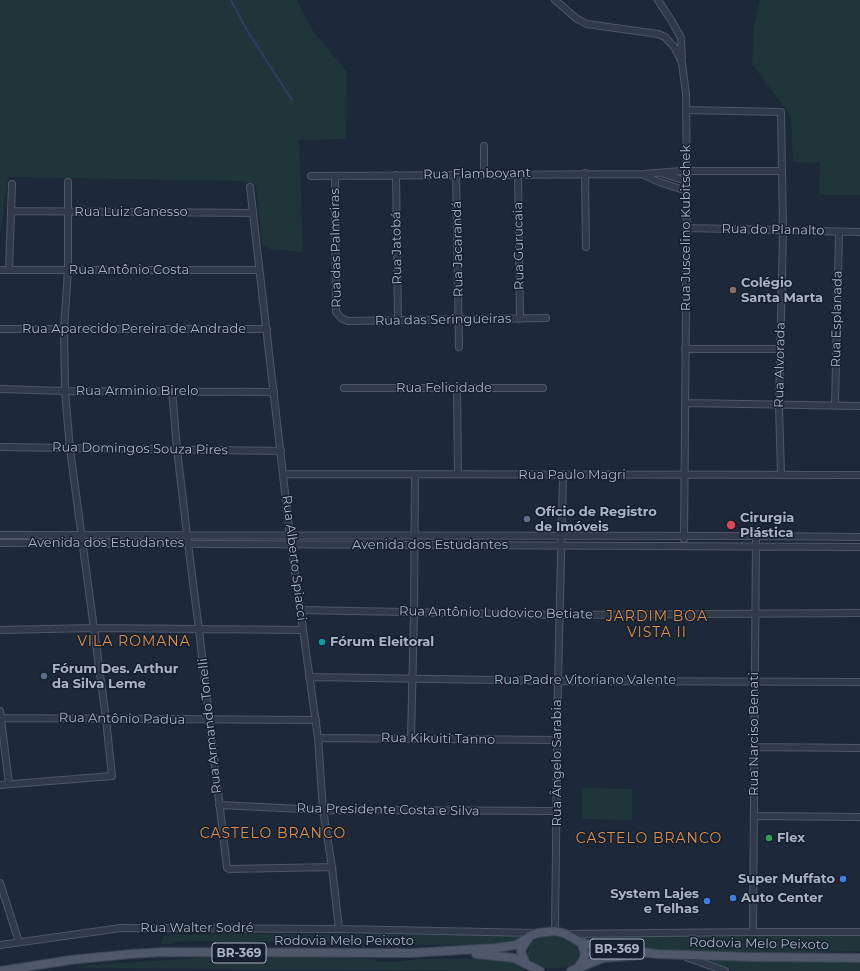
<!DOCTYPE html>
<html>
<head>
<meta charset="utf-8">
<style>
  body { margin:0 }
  canvas { display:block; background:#1d2838 }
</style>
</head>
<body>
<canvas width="860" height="971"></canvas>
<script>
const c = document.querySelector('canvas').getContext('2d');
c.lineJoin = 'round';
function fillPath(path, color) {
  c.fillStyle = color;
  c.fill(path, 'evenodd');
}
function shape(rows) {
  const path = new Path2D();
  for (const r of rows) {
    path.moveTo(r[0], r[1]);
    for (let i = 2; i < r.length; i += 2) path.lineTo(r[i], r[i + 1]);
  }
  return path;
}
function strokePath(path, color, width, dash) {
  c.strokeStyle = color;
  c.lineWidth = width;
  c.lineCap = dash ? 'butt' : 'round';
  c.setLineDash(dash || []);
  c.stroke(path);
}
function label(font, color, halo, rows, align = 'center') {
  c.font = font + ' Montserrat,sans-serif';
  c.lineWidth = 3;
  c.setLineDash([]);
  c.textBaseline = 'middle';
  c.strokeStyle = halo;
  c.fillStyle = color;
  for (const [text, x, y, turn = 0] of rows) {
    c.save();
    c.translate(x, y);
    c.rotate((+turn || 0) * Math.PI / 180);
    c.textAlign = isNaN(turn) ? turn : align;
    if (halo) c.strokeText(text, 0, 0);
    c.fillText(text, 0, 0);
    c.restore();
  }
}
fillPath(shape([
  [0,0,297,0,313,31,347,72,346,139,299,140,303,252,270,249,262,243,256,185,242,181,8,177,0,234],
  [760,0,860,0,860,195,819,195,820,163,793,162,791,116,752,64,754,26],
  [582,788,632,789,632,820,582,819],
  [555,931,860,935,860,951,762,953,657,954,597,945],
  [241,934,454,935,523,934,521,939,516,943,465,945,339,944,322,941,264,941,236,943,207,941,172,942,171,944,162,944,161,941,164,936,169,935],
  [556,935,560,935,579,944,582,955,579,961,575,964,560,968,546,968,538,967,534,964,527,955,531,943,534,940,540,938],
  [212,957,232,961,254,961,276,957,375,959,378,962,397,962,416,959,502,959,519,963,525,971,79,968,78,966],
  [695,957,860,961,860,971,735,971]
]), '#1f3539');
strokePath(shape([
  [231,0,245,27,292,100]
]), '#2c405f', 2);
const minor = shape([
  [555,0,577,19,587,24,658,34,665,37,675,48,682,63,686,94,687,191,684,539],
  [658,0,671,20,681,38,682,58],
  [686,110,781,112,783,230,779,405,781,475],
  [585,173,586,247],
  [456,174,459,347],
  [484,174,484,146],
  [518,174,520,319],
  [664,174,686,181],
  [396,175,398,320],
  [644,175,659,182,687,191],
  [311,176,643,174,681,171,782,171],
  [335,176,336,312,341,318,348,321,546,318],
  [250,187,290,536,318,738,323,810,332,867,339,929],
  [11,211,252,213],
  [687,228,860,232],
  [0,270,259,270],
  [9,270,12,184],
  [0,329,267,329],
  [685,349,781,349],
  [344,388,543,388],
  [457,388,458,474],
  [0,389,65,391,274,392],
  [172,390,177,449,188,543,199,630,227,868,229,869,332,867],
  [685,403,860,406],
  [835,406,839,232],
  [0,447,281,451],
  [283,474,860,475],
  [0,535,756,536,860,537],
  [0,543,860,547],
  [300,610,559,615,860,613],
  [0,630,94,628,303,630],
  [309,677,558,681,860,682],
  [0,711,9,784],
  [0,718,316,720],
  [318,738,558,740],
  [411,739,414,612,415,474],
  [755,747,860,748],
  [0,785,112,776,106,719,70,449,65,391,64,329,68,270,68,182],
  [219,805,323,810,557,811],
  [754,816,860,817],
  [0,883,19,942],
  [555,931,558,681,563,475],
  [753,932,756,536],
  [566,934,753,932,860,932],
  [0,945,121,928,339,929,537,933],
  [686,957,725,971]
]);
const major = shape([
  [578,941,582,944,585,955,582,962,578,967],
  [476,954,514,958,540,971],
  [526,964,521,952,522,948,528,939],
  [0,971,70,960,131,954,163,952,411,953,496,948,516,945,532,935,538,933,555,931,566,934,578,941,595,946,657,954,753,957,860,958],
  [571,971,603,958,641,955]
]);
strokePath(minor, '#4e5767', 8);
strokePath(major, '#3a4352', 10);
strokePath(minor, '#313a48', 6);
strokePath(major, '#4e5869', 8);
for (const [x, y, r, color] of [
  [733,290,4,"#8d6e63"],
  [527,519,4,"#5c6f8a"],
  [731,525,5,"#e0444e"],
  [322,642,4,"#0f9aa8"],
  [44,676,4,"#5c6f8a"],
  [769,838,4,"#2e9e5b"],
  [843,879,4,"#3f7fe0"],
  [733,898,4,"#3f7fe0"],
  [707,901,4,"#3f7fe0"]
]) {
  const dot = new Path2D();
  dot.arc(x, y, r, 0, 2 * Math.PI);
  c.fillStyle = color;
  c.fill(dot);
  strokePath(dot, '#161f2d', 1.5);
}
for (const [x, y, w] of [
  [617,949,54],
  [239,953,54]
]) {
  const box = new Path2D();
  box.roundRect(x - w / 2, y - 10, w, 20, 3);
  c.fillStyle = '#161f2d';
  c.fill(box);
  strokePath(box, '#aab4c6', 1);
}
label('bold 12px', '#aab4c6', null, [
  ["BR-369",617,949],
  ["BR-369",239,953]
]);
label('13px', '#aab4c6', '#161f2d', [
  ["Rua Flamboyant",477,174,-1],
  ["Rua Luiz Canesso",131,212],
  ["Rua Juscelino Kubitschek",686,228,-90],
  ["Rua do Planalto",773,230,1],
  ["Rua Gurucaia",519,246,-91],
  ["Rua das Palmeiras",336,248,-91],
  ["Rua Jatobá",397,248,-91],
  ["Rua Jacarandá",458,249,-91],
  ["Rua Antônio Costa",129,270],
  ["Rua Esplanada",837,319,-89],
  ["Rua das Seringueiras",443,320,-1],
  ["Rua Aparecido Pereira de Andrade",134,329],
  ["Rua Alvorada",780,365,-89],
  ["Rua Felicidade",444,388],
  ["Rua Arminio Birelo",137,391],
  ["Rua Domingos Souza Pires",140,449,1],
  ["Rua Paulo Magri",572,475],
  ["Avenida dos Estudantes",106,543],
  ["Avenida dos Estudantes",430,545],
  ["Rua Alberto Spiacci",294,558,83],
  ["Rua Antônio Ludovico Betiate",496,613,1],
  ["Rua Padre Vitoriano Valente",585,680],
  ["Rua Antônio Padua",122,719,1],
  ["Rua Armando Tonelli",210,726,-96],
  ["Rua Narciso Benati",754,734,-90],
  ["Rua Kikuiti Tanno",438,739,1],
  ["Rua Ângelo Sarabia",557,763,-90],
  ["Rua Presidente Costa e Silva",388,810,1],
  ["Rua Walter Sodré",197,928],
  ["Rodovia Melo Peixoto",344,941],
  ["Rodovia Melo Peixoto",759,944,1]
]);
label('bold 13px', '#aab4c6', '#161f2d', [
  ["Colégio",741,283],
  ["Santa Marta",741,298],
  ["Ofício de Registro",535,512],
  ["de Imóveis",535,527],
  ["Cirurgia",740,518],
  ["Plástica",740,533],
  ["Fórum Eleitoral",330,642],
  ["Fórum Des. Arthur",52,669],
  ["da Silva Leme",52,684],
  ["Flex",777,838],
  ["Super Muffato",835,879,"right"],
  ["System Lajes",699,894,"right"],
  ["e Telhas",699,909,"right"],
  ["Auto Center",741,898]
], 'left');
c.letterSpacing = '1px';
label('14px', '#de914d', '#161f2d', [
  ["JARDIM BOA",657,617],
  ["VISTA II",657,633],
  ["VILA ROMANA",134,642],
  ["CASTELO BRANCO",273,834],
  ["CASTELO BRANCO",649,839]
]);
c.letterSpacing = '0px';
</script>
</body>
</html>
